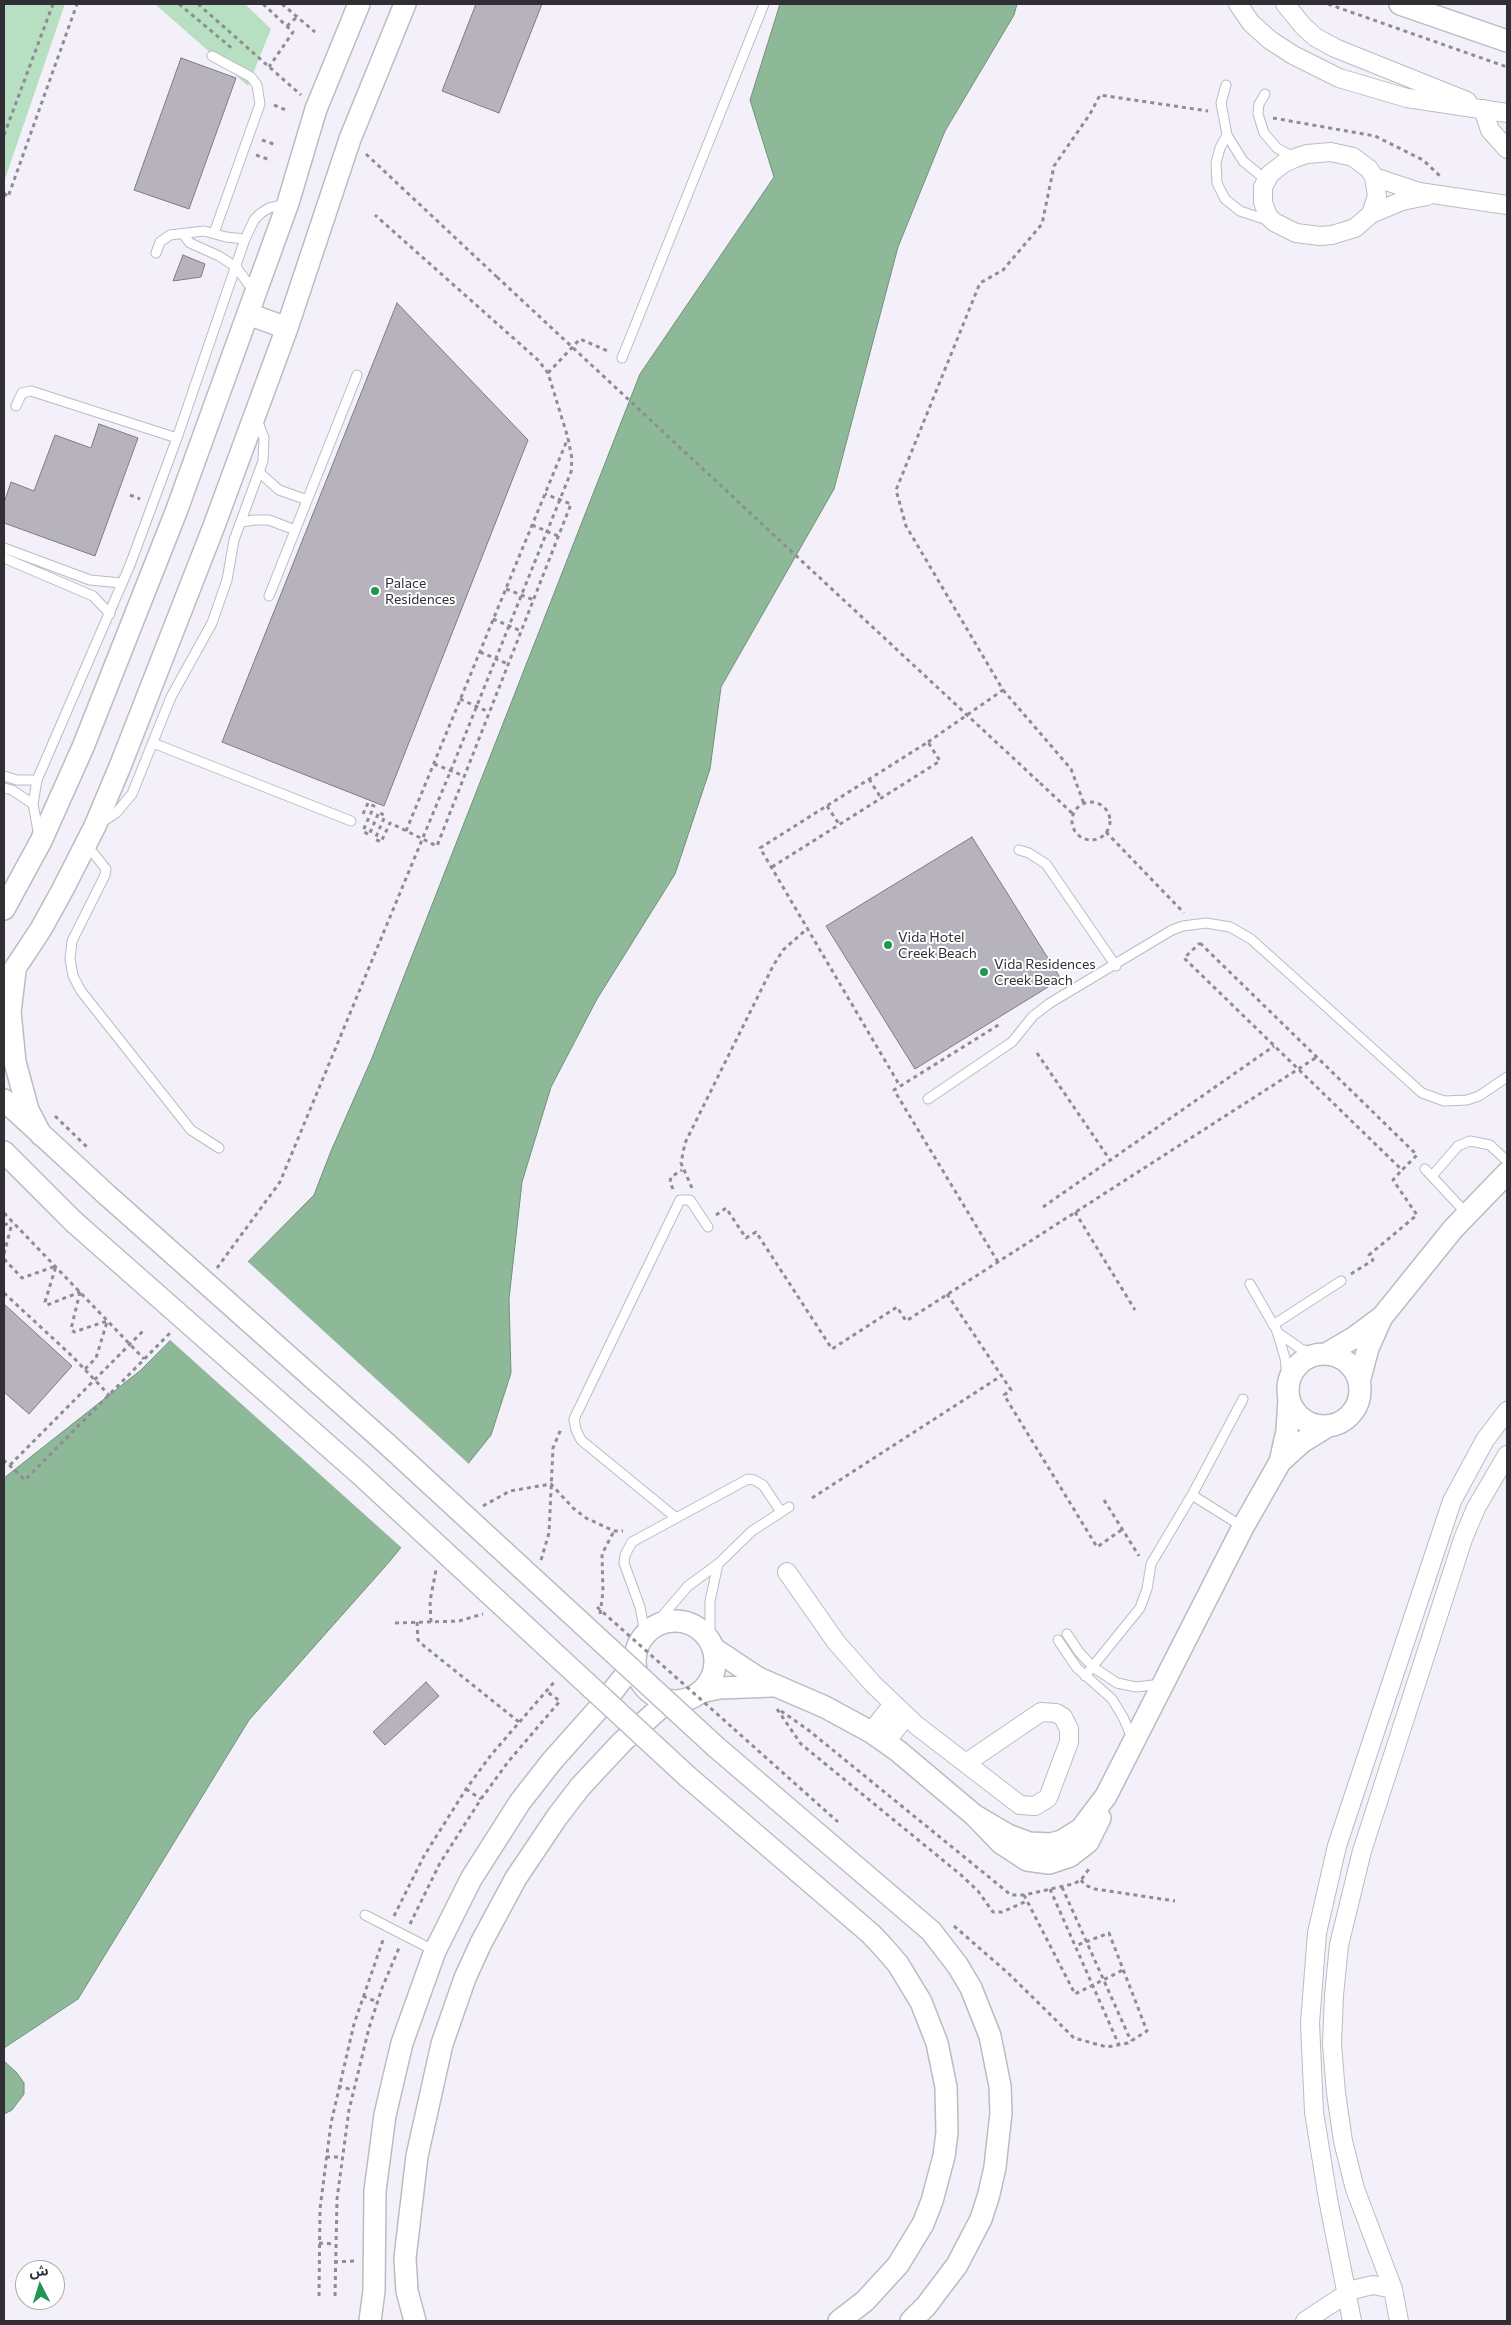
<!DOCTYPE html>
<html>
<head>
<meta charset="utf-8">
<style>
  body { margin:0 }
  #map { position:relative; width:1511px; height:2325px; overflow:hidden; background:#f4f0fa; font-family:Commissioner,"Noto Sans Arabic",sans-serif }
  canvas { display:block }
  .frame { position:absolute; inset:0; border:5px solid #312f33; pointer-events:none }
  .north { position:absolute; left:15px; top:2260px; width:50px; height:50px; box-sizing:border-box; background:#fff; border:1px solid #adacad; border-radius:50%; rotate:355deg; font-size:14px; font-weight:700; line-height:20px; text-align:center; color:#312f33 }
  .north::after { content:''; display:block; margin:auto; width:18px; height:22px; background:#1f9753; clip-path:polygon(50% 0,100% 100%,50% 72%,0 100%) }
</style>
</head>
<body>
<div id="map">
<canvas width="1511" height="2325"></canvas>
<div class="frame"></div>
<div class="north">ش</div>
</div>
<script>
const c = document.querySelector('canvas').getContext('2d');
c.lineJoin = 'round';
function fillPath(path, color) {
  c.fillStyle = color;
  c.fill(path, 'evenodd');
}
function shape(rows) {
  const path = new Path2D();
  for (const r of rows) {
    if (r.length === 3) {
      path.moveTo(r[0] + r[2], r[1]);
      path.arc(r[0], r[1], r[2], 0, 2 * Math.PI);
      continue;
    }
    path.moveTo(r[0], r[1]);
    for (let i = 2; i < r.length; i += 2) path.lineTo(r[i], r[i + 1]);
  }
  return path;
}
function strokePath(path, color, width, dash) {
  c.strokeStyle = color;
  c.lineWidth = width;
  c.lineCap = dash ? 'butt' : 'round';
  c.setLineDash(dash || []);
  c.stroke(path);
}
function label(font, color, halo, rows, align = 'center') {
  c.font = font + ' Commissioner,sans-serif';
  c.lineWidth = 4;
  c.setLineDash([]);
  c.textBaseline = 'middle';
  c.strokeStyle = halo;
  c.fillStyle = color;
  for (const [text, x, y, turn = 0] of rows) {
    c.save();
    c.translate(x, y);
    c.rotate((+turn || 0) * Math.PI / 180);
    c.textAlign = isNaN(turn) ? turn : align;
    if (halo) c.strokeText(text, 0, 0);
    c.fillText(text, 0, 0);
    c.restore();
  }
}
fillPath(shape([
  [4,4,65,4,4,182],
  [155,4,245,4,271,29,248,86]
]), '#b7dfc1');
const water = shape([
  [780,4,1017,4,1014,15,945,131,898,247,834,489,721,687,710,769,675,874,597,999,551,1087,522,1182,509,1299,511,1373,491,1435,390,1561,249,1720,78,1999,4,2048,4,1478,141,1370,314,1195,331,1151,372,1058,640,374,774,177,750,100,780,4],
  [4,2061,17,2073,24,2083,24,2094,12,2110,4,2114,4,2061]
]);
fillPath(water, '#8eb999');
strokePath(water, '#72907a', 1);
fillPath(shape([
  [246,1260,470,1465,403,1549,169,1339]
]), '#f4f0fa');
const building = shape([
  [476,4,542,4,499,113,442,91,476,4],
  [181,58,236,78,189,209,134,190,181,58],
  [183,255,205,264,201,277,173,281,183,255],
  [397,303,528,440,384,806,222,742,397,303],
  [99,424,138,438,95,556,4,523,4,503,11,482,34,491,55,435,91,448,99,424],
  [972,837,1061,979,915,1069,826,926,972,837],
  [4,1304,72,1366,29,1414,4,1392,4,1304],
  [426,1682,439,1696,385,1745,373,1732,426,1682]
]);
fillPath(building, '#b7b3bc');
strokePath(building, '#7e7b84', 1);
const service = shape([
  [212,56,251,77,257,85,260,104,214,233],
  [1226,85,1221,103,1227,135,1243,161,1266,180],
  [1265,94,1259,104,1258,114,1264,133,1277,148,1295,158],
  [1227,135,1220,148,1216,163,1217,183,1225,199,1240,211,1270,221],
  [183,234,190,243,219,256,236,267,253,290],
  [156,253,160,242,170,235,204,231,226,237,245,239],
  [622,358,764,4],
  [16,406,22,393,31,391,177,438],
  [259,472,279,490,307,500],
  [241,522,255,520,269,520,295,530],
  [4,548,90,580,122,583],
  [4,558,93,596,110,614],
  [269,596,357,375],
  [153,743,351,821],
  [4,776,17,780,37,780],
  [4,788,12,790,33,804],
  [102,822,116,813,132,794,171,697,212,623,227,580,234,540,263,461,264,438,257,420],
  [39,836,33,804,37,780,130,565,177,438,245,239,254,220,261,213,269,208,288,203],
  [86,844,106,869,105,875,72,941,70,959,73,976,81,991,191,1130,219,1148],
  [1019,850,1029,853,1046,864,1116,966],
  [928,1099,1012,1042,1033,1016,1050,1003,1172,930,1183,926,1206,923,1230,927,1251,939,1422,1093,1444,1101,1467,1100,1479,1096,1507,1077],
  [1425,1169,1467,1214],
  [1432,1176,1458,1146,1470,1141,1490,1145,1507,1161],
  [1250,1284,1277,1331,1285,1358,1288,1385],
  [1273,1325,1341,1281],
  [1277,1332,1301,1349,1319,1355],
  [1192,1495,1243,1527],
  [675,1517,581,1440,576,1430,574,1419,680,1200,690,1200,708,1227],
  [652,1628,688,1586,718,1564,752,1531,789,1507],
  [645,1633,640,1607,624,1563,625,1555,632,1542,748,1479,754,1480,763,1485,781,1512],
  [1067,1634,1079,1652,1093,1667,1117,1683,1136,1687,1162,1684],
  [710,1640,710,1601,718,1564],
  [1058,1640,1077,1668,1112,1699,1123,1717,1133,1740],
  [1085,1676,1140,1608,1147,1589,1151,1564,1192,1495,1243,1399],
  [365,1915,435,1951]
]);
const minor = shape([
  [1238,4,1251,23,1270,40,1293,55,1339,78,1407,98,1507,113],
  [1285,4,1303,26,1315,37,1335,48,1467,101],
  [1483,109,1490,130,1507,149],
  [1331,152,1353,157,1369,169,1374,177,1377,196,1371,214,1355,228,1332,235,1320,236,1296,233,1274,222,1268,216,1263,202,1263,187,1270,174,1284,163,1295,158,1307,154,1331,152],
  [1374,177,1419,192,1507,205],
  [1371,214,1402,201,1427,196],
  [787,1572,836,1642,873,1684,916,1725,1020,1805,1035,1806,1048,1798,1069,1742,1069,1729,1063,1717,1056,1713,1041,1712,966,1763],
  [871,1732,893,1704],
  [886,1742,906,1716],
  [1305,2321,1352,2290,1373,2285,1393,2289],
  [1352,2321,1328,2199,1314,2112,1310,2023,1317,1933,1337,1846,1452,1501,1485,1440,1507,1411],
  [1399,2321,1393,2289,1355,2189,1343,2141,1336,2093,1332,2044,1334,1995,1339,1945,1362,1851,1463,1539,1476,1508,1507,1455]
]);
const tertiary = shape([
  [1400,4,1507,41],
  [248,314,287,328],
  [4,909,41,841,83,747,176,512,288,203,316,109,359,4],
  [15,971,10,1012,15,1062,28,1110,41,1135],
  [4,985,41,929,63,889,95,826,121,764,214,526,287,328,350,139,405,4],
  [4,1100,107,1195],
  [4,1152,74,1222],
  [1326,1354,1355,1337,1382,1317,1453,1229,1507,1173],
  [1324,1390,36],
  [1359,1382,1368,1348,1381,1319],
  [1280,1462,1287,1431,1289,1399],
  [675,1661,40],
  [713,1648,758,1678,825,1707,871,1732,898,1751,974,1815,1001,1843,1027,1860,1049,1863,1070,1856,1088,1842,1100,1818],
  [701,1692,719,1688,772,1686],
  [716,1747,931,1931,958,1966,971,1988,990,2036,1000,2086,1001,2113,995,2167,989,2194,981,2219,957,2265,926,2306,911,2321],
  [688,1777,871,1934,885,1949,898,1964,921,2002,937,2043,946,2087,947,2133,944,2156,932,2201,923,2224,898,2265,865,2301,839,2321],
  [974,1815,1008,1835,1029,1843,1051,1844,1062,1841,1081,1829,1106,1796,1243,1527,1280,1462,1302,1442,1328,1426],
  [370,2321,374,2291,375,2191,385,2115,402,2043,435,1951,471,1879,520,1802,552,1761,601,1706,634,1664],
  [415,2321,407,2291,405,2258,417,2156,442,2044,465,1978,481,1943,516,1878,557,1817,580,1787,622,1742,668,1701]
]);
strokePath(service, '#bebac3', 11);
strokePath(minor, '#bebac3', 20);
strokePath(tertiary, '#bebac3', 24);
strokePath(shape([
  [179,4,234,50],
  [198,4,301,95],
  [263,4,293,32,269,67],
  [282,4,315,32],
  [1328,4,1507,67],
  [287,26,297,17],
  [274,105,288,111],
  [1273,118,1375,136,1423,160,1440,176],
  [4,135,53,4],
  [262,140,276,145],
  [366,154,497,277],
  [256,155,270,160],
  [4,193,8,197,77,4],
  [548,373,580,339,610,352],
  [130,495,140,499],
  [532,525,558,536],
  [506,589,534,600],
  [493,619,521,631],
  [480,652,508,664],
  [1003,690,1071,769,1084,804],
  [460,699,489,712],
  [928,742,1003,690,906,526,896,490,980,283,1003,270,1042,224,1054,166,1090,114,1100,95,1208,111],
  [434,764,464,776],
  [869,779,881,798],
  [1040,783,1073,814],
  [1091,821,19],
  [827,806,839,824],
  [363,814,368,803,374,806,363,831,369,835,379,812,385,816,375,839,381,842,390,823,437,846,571,504,545,494],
  [406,831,568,438],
  [1106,832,1184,913],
  [772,867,940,761,928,742,760,848,900,1086],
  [1200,943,1417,1155,1402,1170,1184,958,1200,943],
  [1037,1053,1110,1160],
  [55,1116,88,1148],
  [692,1188,681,1163,685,1143,773,966,783,950,808,928],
  [673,1189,670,1182,671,1177,682,1170],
  [1043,1207,1274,1046],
  [1075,1212,1135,1310],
  [4,1213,144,1359],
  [716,1215,726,1208,746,1238,756,1232,832,1349,897,1307,906,1321,1317,1057],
  [4,1225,12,1222],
  [4,1254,12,1223],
  [4,1259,22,1278,56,1266,45,1302,47,1305,80,1292],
  [998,1262,894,1090,1000,1024],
  [217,1268,280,1182,451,770,571,472,572,459,568,438,548,373,538,360,375,215],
  [1351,1274,1373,1260,1369,1255,1417,1215,1393,1180,1402,1170],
  [80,1292,71,1329,74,1332,107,1321],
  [4,1293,72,1356,109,1395],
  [947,1294,1011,1390,1004,1395,1097,1547,1123,1529],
  [85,1369,96,1358,107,1322],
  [4,1463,5,1461,25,1480,171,1332],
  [10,1465,144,1330],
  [812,1498,1001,1376],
  [1104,1500,1139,1556],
  [483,1506,510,1491,551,1484,573,1508,586,1518,614,1531,623,1531],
  [541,1560,549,1533,553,1448,561,1429],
  [600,1614,603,1592,602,1554,614,1531],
  [417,1622,418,1640,424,1646,519,1722],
  [431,1622,430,1601,436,1570],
  [395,1623,459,1621,483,1614],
  [777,1709,801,1744,961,1875,978,1891,993,1912,1002,1912,1027,1901],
  [781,1711,807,1729,1011,1895,1024,1895,1073,1884,1081,1880,1091,1866],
  [734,1729,838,1822],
  [466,1789,481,1799],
  [1081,1880,1085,1885,1095,1889,1175,1901],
  [1062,1887,1131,2041],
  [1050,1889,1119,2045],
  [1024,1895,1075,1994,1123,1970],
  [394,1916,424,1856,466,1789,491,1755,555,1681],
  [410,1924,440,1863,481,1799,508,1762,560,1701,546,1691],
  [954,1926,1008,1973,1074,2038,1107,2047,1128,2043,1147,2031,1109,1933,1075,1946],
  [363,1996,377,2002],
  [338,2086,353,2090],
  [326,2157,342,2157],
  [319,2243,335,2244],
  [334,2262,355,2261],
  [319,2296,320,2209,331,2123,354,2024,383,1940],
  [335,2296,337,2199,349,2110,369,2028,382,1988,399,1948]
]), '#8f8c93', 3, [4, 4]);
strokePath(service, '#fff', 9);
strokePath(minor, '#fff', 18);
strokePath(tertiary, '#fff', 21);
const tertiaryBridge = shape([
  [107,1195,387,1444,716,1747],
  [74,1222,360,1474,688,1777]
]);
strokePath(tertiaryBridge, '#bebac3', 24, []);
strokePath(shape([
  [497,277,1040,783],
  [597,1607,734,1729]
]), '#8f8c93', 3, [4, 4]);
strokePath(tertiaryBridge, '#fff', 21);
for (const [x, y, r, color] of [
  [375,591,5,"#1f9753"],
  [888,945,5,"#1f9753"],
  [984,972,5,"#1f9753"]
]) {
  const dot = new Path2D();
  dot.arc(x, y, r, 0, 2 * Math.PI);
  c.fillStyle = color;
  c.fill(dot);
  strokePath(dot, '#fff', 2);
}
label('14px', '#312f33', '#fff', [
  ["Palace",385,583],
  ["Residences",385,599],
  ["Vida Hotel",898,937],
  ["Creek Beach",898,953],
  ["Vida Residences",994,964],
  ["Creek Beach",994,980]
], 'left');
</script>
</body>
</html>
